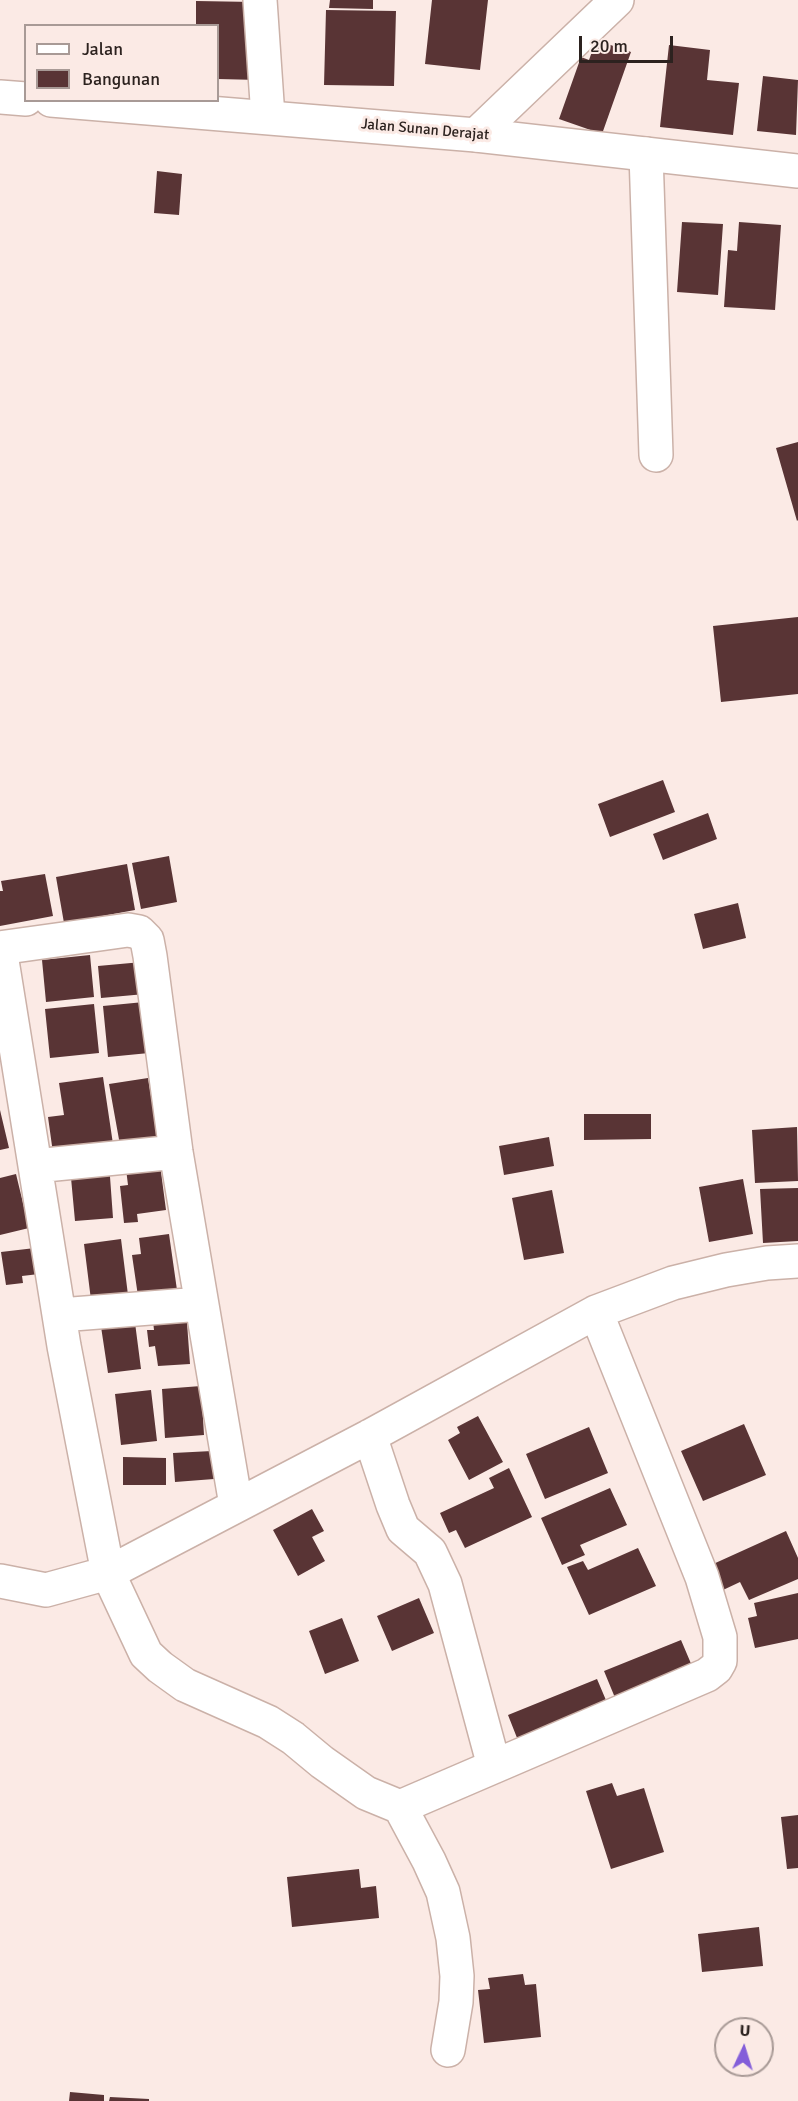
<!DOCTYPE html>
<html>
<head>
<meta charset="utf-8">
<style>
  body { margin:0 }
  #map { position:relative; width:798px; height:2101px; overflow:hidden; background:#fbeae5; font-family:Signika,sans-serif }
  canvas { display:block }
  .legend { position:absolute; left:24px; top:24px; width:195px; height:78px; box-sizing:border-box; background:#fbeae5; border:2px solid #a89a96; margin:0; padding:8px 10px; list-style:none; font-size:18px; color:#2c221f }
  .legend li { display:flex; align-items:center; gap:12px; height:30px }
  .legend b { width:30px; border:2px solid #a89a96 }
  .north { position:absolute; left:714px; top:2017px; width:60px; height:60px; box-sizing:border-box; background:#fbeae5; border:2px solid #a89a96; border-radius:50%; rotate:4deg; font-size:16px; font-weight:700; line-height:24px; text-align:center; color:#2c221f }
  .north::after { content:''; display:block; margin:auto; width:21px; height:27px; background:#835ed9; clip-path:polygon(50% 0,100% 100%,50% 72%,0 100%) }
  .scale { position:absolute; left:579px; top:36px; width:94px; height:27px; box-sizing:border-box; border:3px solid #2c221f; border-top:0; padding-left:8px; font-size:18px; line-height:21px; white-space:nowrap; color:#2c221f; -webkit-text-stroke:4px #fbeae5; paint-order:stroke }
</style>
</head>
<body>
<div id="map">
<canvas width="798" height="2101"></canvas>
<ul class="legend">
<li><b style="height:8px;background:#fff"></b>Jalan</li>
<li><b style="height:16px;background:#593435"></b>Bangunan</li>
</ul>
<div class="north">U</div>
<div class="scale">20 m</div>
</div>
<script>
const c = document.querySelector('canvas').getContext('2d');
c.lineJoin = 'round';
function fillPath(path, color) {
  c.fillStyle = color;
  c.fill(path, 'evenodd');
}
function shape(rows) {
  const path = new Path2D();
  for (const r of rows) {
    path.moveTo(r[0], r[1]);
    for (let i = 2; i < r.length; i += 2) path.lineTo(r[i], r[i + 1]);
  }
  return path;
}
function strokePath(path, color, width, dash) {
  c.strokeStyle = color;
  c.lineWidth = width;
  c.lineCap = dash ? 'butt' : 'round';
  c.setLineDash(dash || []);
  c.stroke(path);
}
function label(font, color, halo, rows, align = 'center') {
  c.font = font + ' Signika,sans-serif';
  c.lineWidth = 6;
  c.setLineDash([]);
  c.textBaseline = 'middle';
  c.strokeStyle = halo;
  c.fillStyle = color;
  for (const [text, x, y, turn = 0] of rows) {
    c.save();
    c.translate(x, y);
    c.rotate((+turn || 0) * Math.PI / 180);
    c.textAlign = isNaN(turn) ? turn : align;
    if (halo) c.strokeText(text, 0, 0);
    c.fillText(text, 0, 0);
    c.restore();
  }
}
fillPath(shape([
  [330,0,373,0,373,9,329,8],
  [432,0,488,0,480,70,425,64],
  [196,1,254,2,259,80,218,79,218,26,196,26],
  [326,10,396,11,394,86,324,85],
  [596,40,631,52,602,134,559,119,581,57,589,60],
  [669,45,710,50,707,80,739,83,733,135,660,127],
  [763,76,798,80,796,135,757,131],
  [157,171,182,174,179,215,154,213],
  [682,222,723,224,718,295,677,292],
  [739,222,781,225,775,310,724,307,728,250,737,251],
  [798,442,798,520,797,521,776,448],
  [798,617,798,694,721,702,713,626],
  [663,780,675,812,610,837,598,804],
  [708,813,717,839,663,860,653,834],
  [169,856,177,902,141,909,132,863],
  [127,864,135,910,64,923,56,877],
  [45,874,53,916,0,926,0,891,3,891,1,881],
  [738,903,746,938,703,949,694,914],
  [90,955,94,997,46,1002,42,960],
  [142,962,145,994,101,998,98,966],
  [144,1002,149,1053,108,1057,103,1006],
  [94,1004,99,1053,50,1058,45,1009],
  [103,1077,113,1144,53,1153,48,1117,64,1115,59,1083],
  [148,1078,158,1138,120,1145,109,1084],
  [0,1110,9,1148,0,1150],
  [584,1114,651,1114,651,1139,584,1140],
  [797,1127,798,1181,755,1183,752,1130],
  [549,1137,554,1166,504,1175,499,1146],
  [159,1157,166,1210,137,1214,138,1222,124,1223,120,1186,128,1185,125,1161],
  [109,1163,113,1218,75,1221,70,1167],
  [16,1174,29,1228,0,1235,0,1178],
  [743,1179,753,1234,709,1242,699,1187],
  [798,1188,798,1241,763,1243,760,1189],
  [552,1190,564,1253,524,1260,512,1198],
  [169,1234,178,1297,139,1303,132,1255,141,1254,139,1238],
  [121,1239,128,1295,91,1300,84,1244],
  [35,1248,39,1274,22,1276,23,1283,6,1285,1,1252],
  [186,1309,190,1364,158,1366,155,1346,149,1347,147,1330,154,1330,152,1312],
  [134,1315,141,1369,108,1373,100,1320],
  [201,1386,204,1435,165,1438,162,1389],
  [151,1390,157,1441,121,1445,115,1394],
  [478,1416,503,1462,469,1480,448,1440,460,1433,457,1427],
  [744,1424,766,1475,703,1501,681,1451],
  [589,1427,608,1473,545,1499,526,1454],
  [212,1451,214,1479,175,1482,173,1453],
  [123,1457,166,1458,166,1485,123,1485],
  [509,1468,532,1517,465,1548,456,1530,449,1533,440,1513,494,1488,489,1478],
  [610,1488,627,1525,580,1545,585,1555,562,1565,541,1518],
  [312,1509,324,1531,312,1537,325,1561,298,1576,273,1530],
  [786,1531,798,1558,798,1579,749,1600,740,1582,723,1590,711,1565],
  [638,1548,656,1586,589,1615,567,1567,583,1561,588,1570],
  [798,1593,798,1639,755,1648,748,1618,757,1616,754,1603],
  [419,1598,434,1633,392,1651,377,1616],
  [342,1618,359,1661,325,1674,309,1631],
  [681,1640,695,1673,618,1705,604,1671],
  [597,1679,611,1712,521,1748,508,1715],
  [612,1783,617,1796,644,1788,664,1852,611,1869,586,1791],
  [798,1815,798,1868,787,1869,781,1817],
  [359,1869,361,1888,376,1886,379,1918,292,1927,287,1877],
  [759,1927,763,1966,702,1972,698,1934],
  [523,1974,525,1985,536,1984,541,2037,484,2043,478,1990,490,1989,488,1978],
  [70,2092,104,2095,104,2101,69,2101],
  [110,2097,149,2099,149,2101,109,2101]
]), '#593435');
const minor = shape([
  [260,0,268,117],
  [476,135,617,0],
  [646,154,656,455],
  [0,948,64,1346,108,1573,146,1654,160,1667,185,1685,268,1722,293,1738,322,1762,366,1793,400,1807,429,1861,443,1892,453,1938,457,1976,456,2002,448,2050],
  [0,948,128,930,139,932,147,940,150,956,176,1152,236,1505],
  [35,1166,176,1152],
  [60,1315,201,1304],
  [370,1436,393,1505,403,1529,430,1552,445,1584,494,1766],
  [0,1581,46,1590,108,1573,370,1436,596,1312,673,1283,726,1270,767,1263,798,1261],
  [400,1807,707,1675,716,1668,720,1661,720,1637,702,1577,596,1312]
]);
const tertiary = shape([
  [0,97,26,99],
  [51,100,476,135,798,171]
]);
strokePath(minor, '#cbb1a8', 36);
strokePath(tertiary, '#cbb1a8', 36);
strokePath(minor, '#fff', 33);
strokePath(tertiary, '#fff', 33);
label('15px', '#2c221f', '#fbeae5', [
  ["Jalan Sunan Derajat",425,130,5]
]);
</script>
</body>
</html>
